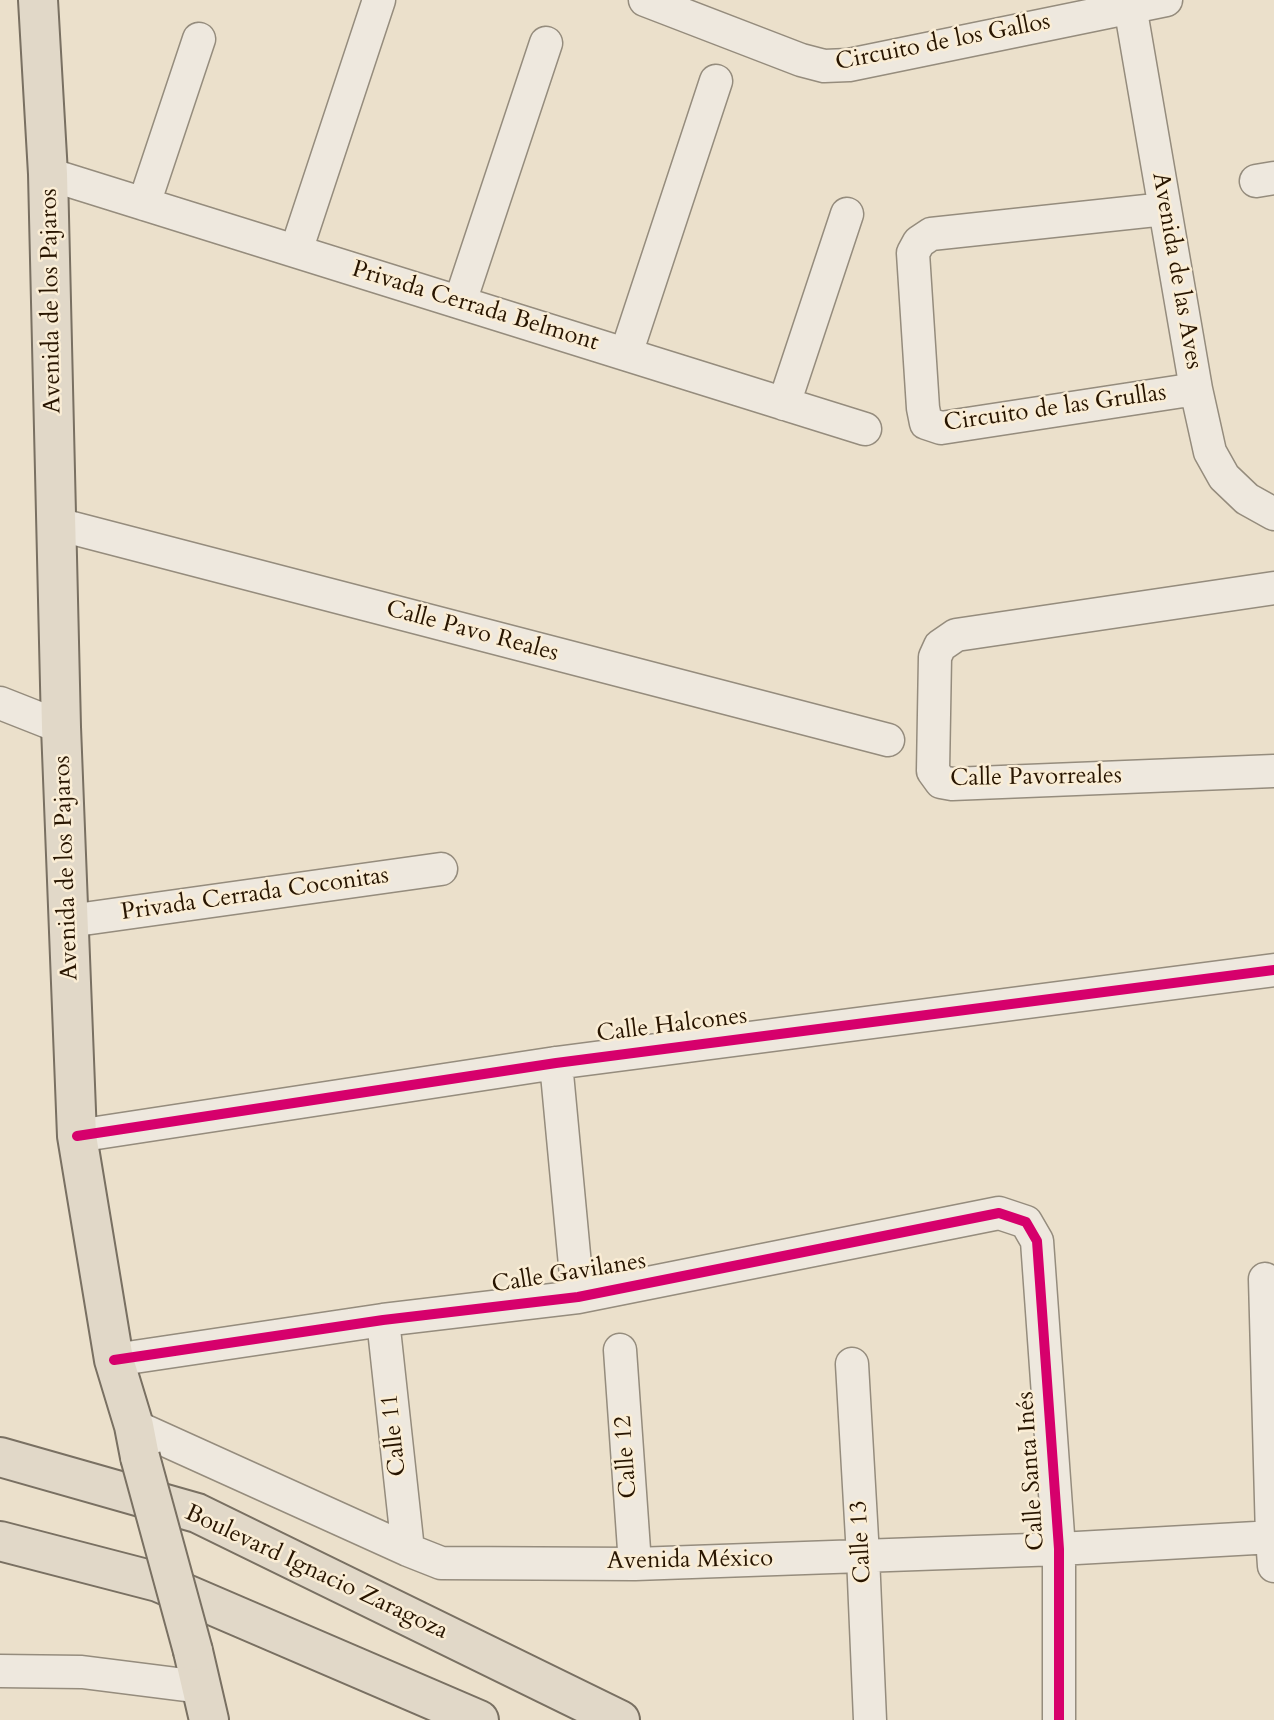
<!DOCTYPE html>
<html>
<head>
<meta charset="utf-8">
<style>
  body { margin:0 }
  canvas { display:block; background:#ebe0cb }
</style>
</head>
<body>
<canvas width="1274" height="1720"></canvas>
<script>
const c = document.querySelector('canvas').getContext('2d');
c.lineJoin = 'round';
function shape(rows) {
  const path = new Path2D();
  for (const r of rows) {
    path.moveTo(r[0], r[1]);
    for (let i = 2; i < r.length; i += 2) path.lineTo(r[i], r[i + 1]);
  }
  return path;
}
function strokePath(path, color, width, dash) {
  c.strokeStyle = color;
  c.lineWidth = width;
  c.lineCap = dash ? 'butt' : 'round';
  c.setLineDash(dash || []);
  c.stroke(path);
}
function label(font, color, halo, rows, align = 'center') {
  c.font = font + ' Cardo,serif';
  c.lineWidth = 5;
  c.setLineDash([]);
  c.textBaseline = 'middle';
  c.strokeStyle = halo;
  c.fillStyle = color;
  for (const [text, x, y, turn = 0] of rows) {
    c.save();
    c.translate(x, y);
    c.rotate((+turn || 0) * Math.PI / 180);
    c.textAlign = isNaN(turn) ? turn : align;
    if (halo) c.strokeText(text, 0, 0);
    c.fillText(text, 0, 0);
    c.restore();
  }
}
const minor = shape([
  [645,0,801,60,824,66,849,65,1166,0],
  [1129,0,1196,389,1210,452,1224,477,1247,499,1274,514],
  [48,174,865,429],
  [1256,181,1274,178],
  [144,204,199,39],
  [1165,209,931,234,919,242,913,253,923,408,926,423,941,428,1196,389],
  [296,251,379,0],
  [460,302,546,43],
  [626,354,716,81],
  [784,404,847,214],
  [57,524,888,740],
  [1274,588,956,635,940,646,935,657,933,771,941,782,952,784,1274,771],
  [0,703,61,727],
  [69,921,441,869],
  [556,1063,578,1297],
  [77,1136,556,1063,1274,970],
  [1265,1279,1272,1537,1274,1566],
  [383,1320,408,1550],
  [620,1350,635,1564],
  [114,1360,383,1320,578,1297,999,1213,1026,1222,1037,1241,1059,1549,1059,1720],
  [852,1364,863,1556,870,1720],
  [134,1426,408,1550,441,1563,635,1564,1059,1549,1274,1537],
  [0,1671,82,1672,201,1687]
]);
const major = shape([
  [38,0,48,174,61,727,77,1136,114,1360,134,1426,140,1457],
  [0,1457,197,1513,620,1720],
  [0,1541,158,1582,479,1720],
  [193,1651,209,1720]
]);
strokePath(minor, '#958c7d', 35);
strokePath(major, '#797062', 42);
strokePath(minor, '#eee8de', 32);
strokePath(major, '#e1d8c8', 38);
const majorBridge = shape([
  [140,1457,193,1651]
]);
strokePath(majorBridge, '#797062', 42, []);
strokePath(majorBridge, '#e1d8c8', 38);
strokePath(shape([
  [77,1136,556,1063,1274,970],
  [114,1360,383,1320,578,1297,999,1213,1026,1222,1037,1241,1059,1549,1059,1720]
]), '#d6006c', 10);
label('24px', '#281500', '#faedd5', [
  ["Circuito de los Gallos",943,43,-11],
  ["Avenida de las Aves",1176,271,80],
  ["Avenida de los Pajaros",52,301,-91],
  ["Privada Cerrada Belmont",475,307,17],
  ["Circuito de las Grullas",1055,409,-8],
  ["Calle Pavo Reales",472,632,15],
  ["Calle Pavorreales",1036,778,-1],
  ["Avenida de los Pajaros",67,868,-92],
  ["Privada Cerrada Coconitas",255,895,-8],
  ["Calle Halcones",672,1026,-7],
  ["Calle Gavilanes",569,1274,-9],
  ["Calle 11",395,1435,-96],
  ["Calle 12",627,1457,-94],
  ["Calle Santa Inés",1032,1471,-94],
  ["Calle 13",862,1542,-93],
  ["Avenida México",690,1561,-1],
  ["Boulevard Ignacio Zaragoza",316,1573,25]
]);
</script>
</body>
</html>
